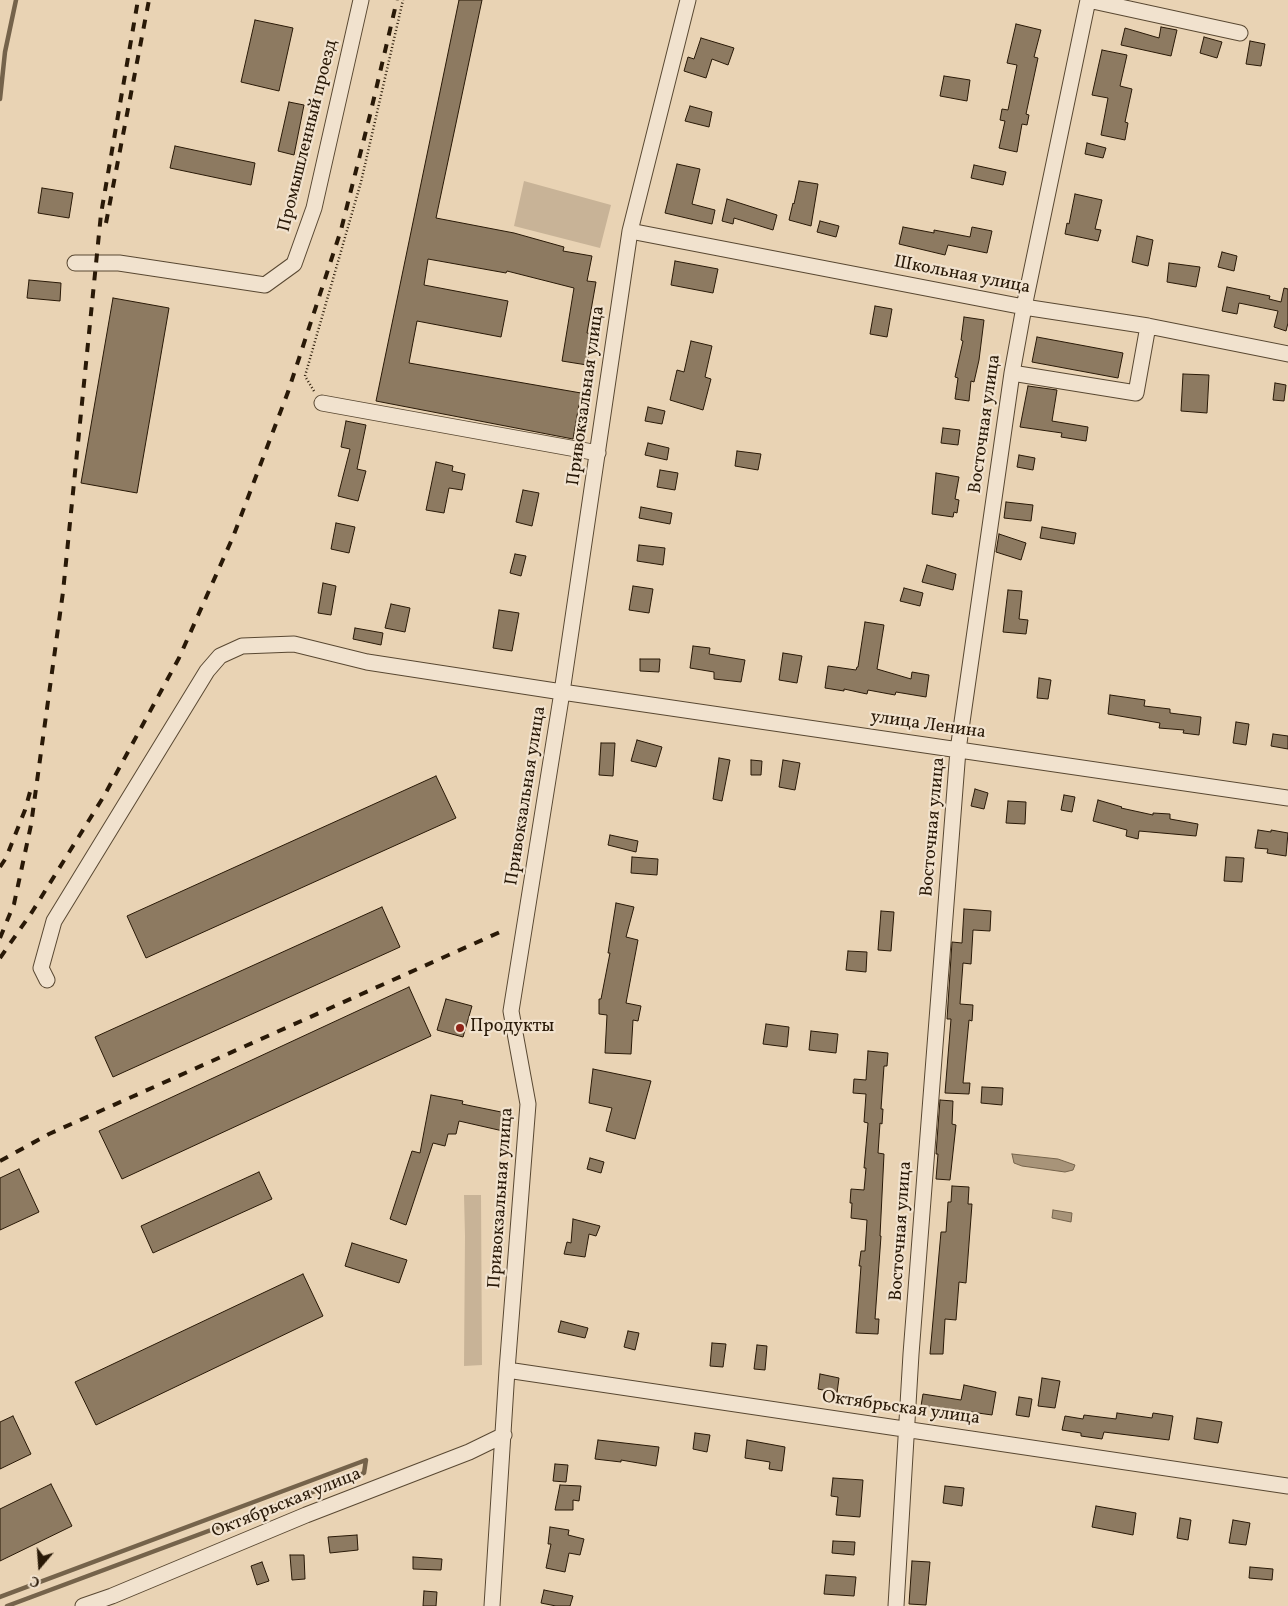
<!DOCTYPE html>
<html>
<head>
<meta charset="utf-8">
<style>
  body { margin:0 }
  #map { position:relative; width:1288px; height:1606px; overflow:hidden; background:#e9d3b4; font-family:Vollkorn,serif }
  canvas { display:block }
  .north { position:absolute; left:15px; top:1541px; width:50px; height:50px; -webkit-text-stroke:4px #f1e2ce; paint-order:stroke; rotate:198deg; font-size:14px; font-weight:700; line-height:20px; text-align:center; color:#291907 }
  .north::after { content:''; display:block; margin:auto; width:18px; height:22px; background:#291907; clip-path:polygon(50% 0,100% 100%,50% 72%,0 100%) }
</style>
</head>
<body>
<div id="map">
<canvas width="1288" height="1606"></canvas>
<div class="north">С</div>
</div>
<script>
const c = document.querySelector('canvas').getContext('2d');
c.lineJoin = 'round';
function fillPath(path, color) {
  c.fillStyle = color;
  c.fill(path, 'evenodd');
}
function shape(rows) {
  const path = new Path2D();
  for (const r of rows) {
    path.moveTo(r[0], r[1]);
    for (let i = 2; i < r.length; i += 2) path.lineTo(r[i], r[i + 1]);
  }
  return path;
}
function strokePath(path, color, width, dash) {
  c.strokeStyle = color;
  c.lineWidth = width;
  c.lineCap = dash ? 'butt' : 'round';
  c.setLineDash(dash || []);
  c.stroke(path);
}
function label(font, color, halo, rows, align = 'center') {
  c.font = font + ' Vollkorn,serif';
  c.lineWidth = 4.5;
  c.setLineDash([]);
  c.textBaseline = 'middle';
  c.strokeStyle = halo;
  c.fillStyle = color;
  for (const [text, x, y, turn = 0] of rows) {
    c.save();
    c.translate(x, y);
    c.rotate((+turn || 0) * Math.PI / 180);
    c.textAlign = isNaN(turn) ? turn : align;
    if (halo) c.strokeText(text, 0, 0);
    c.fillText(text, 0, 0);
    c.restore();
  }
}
fillPath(shape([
  [524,181,611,205,600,248,514,226],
  [464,1195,481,1195,482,1365,464,1366,465,1236]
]), '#c8b397');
const water = shape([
  [1012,1154,1058,1159,1075,1165,1073,1170,1065,1172,1022,1166,1014,1163,1012,1154],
  [1053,1210,1072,1213,1071,1222,1052,1218,1053,1210]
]);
fillPath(water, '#a89479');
strokePath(water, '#75634b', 1);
strokePath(shape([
  [0,99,5,52,16,0],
  [0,1597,366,1460,364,1473,7,1606]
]), '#75634b', 4.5);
const building = shape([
  [459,0,482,0,436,218,514,233,564,247,563,251,592,256,587,281,596,282,587,333,592,334,587,365,562,361,574,288,507,271,506,273,428,259,424,285,508,301,501,337,417,321,409,363,581,393,573,439,376,401,459,0],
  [255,20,293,28,279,91,241,82,255,20],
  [1016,24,1041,30,1034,57,1038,58,1026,114,1029,115,1027,125,1022,124,1017,152,999,148,1005,121,1000,120,1002,109,1008,110,1017,65,1007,63,1016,24],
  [1161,27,1177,30,1171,56,1121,45,1125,28,1159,38,1161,27],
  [1204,37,1222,42,1217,58,1200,53,1204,37],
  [701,38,734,48,728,65,712,59,706,78,684,71,688,57,694,59,701,38],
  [1250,41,1265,44,1261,66,1246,64,1250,41],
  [1102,50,1127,55,1120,86,1132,89,1125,122,1128,123,1125,140,1101,135,1108,98,1092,95,1102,50],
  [944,76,970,80,967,101,940,96,944,76],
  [289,102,304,105,294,155,278,151,289,102],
  [690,106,712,112,709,127,685,121,690,106],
  [1087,143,1106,148,1103,158,1085,154,1087,143],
  [175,146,255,163,251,185,170,168,175,146],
  [677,164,700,169,692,204,715,210,712,224,665,213,677,164],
  [974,165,1006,172,1003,185,971,178,974,165],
  [799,181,818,184,811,226,789,220,793,203,794,204,799,181],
  [42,188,73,193,69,218,38,213,42,188],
  [1075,194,1102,200,1095,229,1101,230,1098,241,1065,234,1067,223,1069,224,1075,194],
  [727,199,777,215,773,230,734,218,733,224,722,221,727,199],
  [820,221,839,226,836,237,817,232,820,221],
  [903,227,934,233,934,230,970,237,972,227,992,231,987,253,948,245,945,255,899,244,903,227],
  [1137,236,1153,240,1148,266,1132,262,1137,236],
  [1222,252,1237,256,1234,271,1218,267,1222,252],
  [675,261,718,269,713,293,671,285,675,261],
  [1169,263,1200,267,1196,287,1167,282,1169,263],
  [29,280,61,283,60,301,27,298,29,280],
  [1227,287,1270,296,1269,299,1281,302,1284,288,1288,289,1288,323,1286,331,1274,327,1278,311,1239,303,1237,314,1222,311,1227,287],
  [113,298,169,308,137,493,81,483,113,298],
  [875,306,892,309,887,337,870,334,875,306],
  [964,317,984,320,979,360,974,382,971,381,969,401,955,399,958,378,955,377,963,341,961,340,964,317],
  [1037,337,1123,353,1118,378,1032,362,1037,337],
  [691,341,712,346,705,377,711,379,703,410,670,400,677,370,684,372,691,341],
  [1183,374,1209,375,1207,413,1181,411,1183,374],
  [1275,383,1286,385,1284,401,1273,400,1275,383],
  [1028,386,1057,390,1052,421,1088,427,1086,441,1061,437,1062,433,1020,427,1028,386],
  [648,407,665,411,662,424,645,421,648,407],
  [346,421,366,425,357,469,366,471,358,501,338,496,350,449,341,447,346,421],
  [943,428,960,430,958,445,941,443,943,428],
  [648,443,669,448,667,460,645,455,648,443],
  [737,451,761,454,758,470,735,466,737,451],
  [1019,455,1035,458,1033,470,1017,467,1019,455],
  [436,462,453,466,452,471,465,474,462,490,449,488,444,513,426,510,436,462],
  [660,470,678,473,675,490,657,487,660,470],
  [936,473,959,477,955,499,959,500,957,513,954,512,953,517,932,514,936,473],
  [523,490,539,493,532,526,516,522,523,490],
  [1006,502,1033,505,1031,521,1004,518,1006,502],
  [641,507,672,513,670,524,639,518,641,507],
  [336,523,355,527,349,553,331,549,336,523],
  [1042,527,1076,533,1074,544,1040,538,1042,527],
  [999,534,1026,543,1021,560,996,552,999,534],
  [639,545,665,548,663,565,637,561,639,545],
  [515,554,526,556,521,576,510,573,515,554],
  [927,565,956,574,953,590,922,582,927,565],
  [323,583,336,586,331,615,318,613,323,583],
  [633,586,653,589,649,613,629,610,633,586],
  [904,588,923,593,920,606,900,601,904,588],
  [1008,590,1022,591,1019,619,1028,620,1026,634,1003,632,1008,590],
  [391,604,410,608,405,632,385,628,391,604],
  [499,610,519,613,512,651,493,648,499,610],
  [865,622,884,625,877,669,911,679,912,672,929,675,926,697,896,692,895,695,868,690,867,694,844,689,844,691,825,688,828,666,856,670,857,667,858,667,865,622],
  [355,628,383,633,381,645,353,639,355,628],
  [693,646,710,648,709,654,745,660,741,682,714,679,714,672,690,668,693,646],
  [783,653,802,656,797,683,779,680,783,653],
  [640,659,660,659,659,672,640,671,640,659],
  [1039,678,1051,680,1048,699,1037,698,1039,678],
  [1110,695,1145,700,1144,706,1170,709,1170,713,1201,717,1199,735,1183,733,1184,730,1159,728,1160,723,1108,714,1110,695],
  [1236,722,1249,724,1246,745,1233,743,1236,722],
  [1273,734,1288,736,1288,749,1271,746,1273,734],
  [637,740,662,747,656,767,631,761,637,740],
  [601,743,615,743,613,776,599,775,601,743],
  [719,758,730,760,722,801,713,799,719,758],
  [751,760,762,761,761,775,751,775,751,760],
  [783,760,800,763,795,790,779,787,783,760],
  [436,776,456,818,146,958,127,916,436,776],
  [975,789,988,793,984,809,971,806,975,789],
  [1064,795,1075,797,1072,812,1061,810,1064,795],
  [1098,800,1122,807,1121,808,1153,815,1153,813,1170,814,1170,819,1198,824,1196,836,1139,831,1138,839,1126,836,1127,830,1093,821,1098,800],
  [1008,801,1026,802,1025,824,1006,823,1008,801],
  [1258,830,1271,832,1271,830,1288,833,1286,856,1267,853,1268,849,1255,848,1258,830],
  [610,835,638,841,636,852,608,845,610,835],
  [632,857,658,859,657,875,631,873,632,857],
  [1226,857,1244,858,1242,882,1224,881,1226,857],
  [616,903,634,907,626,937,638,940,626,1003,641,1006,638,1021,633,1020,631,1054,605,1053,607,1015,599,1014,599,999,601,999,610,953,608,953,616,903],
  [382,907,400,947,113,1077,95,1037,382,907],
  [964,909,991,911,990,931,973,930,971,964,963,963,960,1004,973,1005,972,1021,969,1020,963,1083,970,1083,969,1094,945,1093,951,1019,947,1019,952,942,962,943,964,909],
  [881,911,894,912,891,951,878,950,881,911],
  [848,951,867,952,866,972,846,970,848,951],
  [409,987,431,1036,122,1179,99,1131,409,987],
  [446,999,472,1006,463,1037,437,1030,446,999],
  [766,1024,789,1027,787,1047,763,1044,766,1024],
  [811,1031,838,1034,836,1053,809,1050,811,1031],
  [868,1051,888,1053,887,1066,884,1066,881,1109,883,1109,882,1124,880,1123,878,1153,884,1154,880,1236,881,1236,875,1319,879,1319,878,1334,856,1333,861,1266,859,1266,861,1251,865,1251,867,1220,851,1218,852,1203,850,1203,851,1189,864,1190,866,1168,864,1168,868,1123,864,1122,866,1094,853,1093,854,1079,866,1080,868,1051],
  [593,1069,651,1081,635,1139,606,1131,612,1108,589,1103,593,1069],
  [982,1087,1003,1088,1002,1105,981,1103,982,1087],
  [431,1095,463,1101,462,1104,506,1113,503,1131,459,1121,456,1134,448,1134,445,1146,433,1143,406,1225,390,1219,412,1151,420,1153,431,1095],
  [940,1100,953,1101,952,1124,956,1125,950,1180,936,1179,938,1154,936,1154,940,1100],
  [590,1158,604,1162,601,1173,587,1169,590,1158],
  [19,1169,39,1212,0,1230,0,1178,19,1169],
  [259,1172,272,1199,153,1253,141,1226,259,1172],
  [952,1186,969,1187,968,1204,972,1204,966,1283,959,1282,956,1320,945,1319,943,1354,930,1354,941,1232,946,1232,948,1202,951,1202,952,1186],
  [573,1219,600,1226,596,1236,589,1234,585,1257,564,1254,567,1242,571,1243,573,1219],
  [352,1243,407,1260,399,1283,345,1266,352,1243],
  [303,1274,323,1316,96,1425,75,1382,303,1274],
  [561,1321,588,1328,585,1338,558,1332,561,1321],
  [628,1331,639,1333,635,1350,624,1347,628,1331],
  [712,1343,726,1344,723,1367,710,1366,712,1343],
  [757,1345,767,1346,765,1370,754,1369,757,1345],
  [820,1374,839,1378,837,1393,818,1389,820,1374],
  [1042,1378,1060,1381,1055,1408,1038,1406,1042,1378],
  [964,1385,996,1392,992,1415,971,1412,970,1414,921,1406,923,1394,961,1400,964,1385],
  [1019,1397,1032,1399,1029,1417,1016,1415,1019,1397],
  [1117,1413,1152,1418,1153,1413,1173,1416,1169,1440,1104,1432,1102,1439,1081,1436,1081,1433,1062,1430,1065,1416,1083,1419,1084,1415,1116,1419,1117,1413],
  [13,1416,31,1454,0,1469,0,1422,13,1416],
  [1197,1418,1222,1422,1218,1443,1194,1439,1197,1418],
  [695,1433,710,1435,707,1452,693,1449,695,1433],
  [598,1440,659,1447,656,1466,621,1460,621,1462,595,1459,598,1440],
  [747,1440,785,1447,782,1471,769,1469,770,1462,745,1458,747,1440],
  [555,1464,568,1465,566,1482,553,1481,555,1464],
  [833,1478,863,1480,860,1517,836,1515,838,1497,831,1496,833,1478],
  [51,1484,72,1526,0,1561,0,1509,51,1484],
  [560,1485,581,1486,579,1501,573,1500,573,1510,555,1510,560,1485],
  [945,1486,964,1488,962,1506,943,1503,945,1486],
  [1096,1506,1136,1513,1133,1535,1092,1527,1096,1506],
  [1180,1518,1191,1520,1188,1540,1177,1538,1180,1518],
  [1233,1520,1250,1523,1246,1545,1229,1543,1233,1520],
  [550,1527,569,1530,568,1535,584,1539,580,1555,569,1553,565,1572,546,1568,551,1544,548,1544,550,1527],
  [357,1535,358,1550,330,1553,328,1537,357,1535],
  [833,1541,855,1542,854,1555,832,1553,833,1541],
  [290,1555,304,1555,305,1579,292,1580,290,1555],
  [413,1557,442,1559,441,1570,413,1569,413,1557],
  [912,1561,930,1562,926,1605,909,1604,912,1561],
  [262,1562,269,1581,257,1585,251,1566,262,1562],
  [1250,1567,1273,1569,1272,1580,1249,1578,1250,1567],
  [826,1575,856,1577,854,1596,824,1594,826,1575],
  [544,1590,573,1596,570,1606,556,1606,541,1603,544,1590],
  [424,1591,437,1592,436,1606,423,1606,424,1591]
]);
fillPath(building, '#8d7a61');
strokePath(building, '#291907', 1);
const minor = shape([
  [1088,0,1240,33],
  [630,231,1024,307,1148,326,1288,354],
  [75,263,119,263,265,285,294,264,314,208,361,0],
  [1012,373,1136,393,1148,326],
  [322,403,598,453],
  [47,980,41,968,54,921,207,671,220,656,242,646,294,644,367,662,562,692,1288,798],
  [507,1370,1288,1486],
  [83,1606,112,1596,306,1515,469,1452,504,1435],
  [492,1606,507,1370,528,1104,511,1011,562,692,630,231,688,0],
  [896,1606,911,1354,958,750,1012,373,1024,307,1088,0]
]);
strokePath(minor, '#594832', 17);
strokePath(shape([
  [314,391,305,376,361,182,403,0]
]), '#291907', 2.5, [1, 2.5]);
strokePath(minor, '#f1e2ce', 15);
strokePath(shape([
  [106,223,149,0],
  [0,867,6,858,25,810,30,792],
  [0,938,14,904,31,825,63,592,101,214,138,0],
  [0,958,32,912,104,796,179,658,233,537,288,392,341,230,370,115,397,0],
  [0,1161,49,1134,500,932]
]), '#291907', 4, [9, 9]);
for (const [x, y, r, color] of [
  [460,1028,5,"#8f2418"]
]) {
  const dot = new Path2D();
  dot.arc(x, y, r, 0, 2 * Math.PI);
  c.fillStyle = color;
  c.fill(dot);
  strokePath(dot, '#f1e2ce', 2);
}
label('18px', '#291907', '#f1e2ce', [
  ["Промышленный проезд",309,136,-76],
  ["Школьная улица",962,276,11],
  ["Привокзальная улица",587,396,-82],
  ["Восточная улица",986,424,-82],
  ["улица Ленина",928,726,8],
  ["Привокзальная улица",527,796,-81],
  ["Восточная улица",934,827,-85],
  ["Привокзальная улица",502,1198,-86],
  ["Восточная улица",902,1231,-86],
  ["Октябрьская улица",901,1409,8],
  ["Октябрьская улица",287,1504,-22]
]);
label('18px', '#291907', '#f1e2ce', [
  ["Продукты",470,1028]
], 'left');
</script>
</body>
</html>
